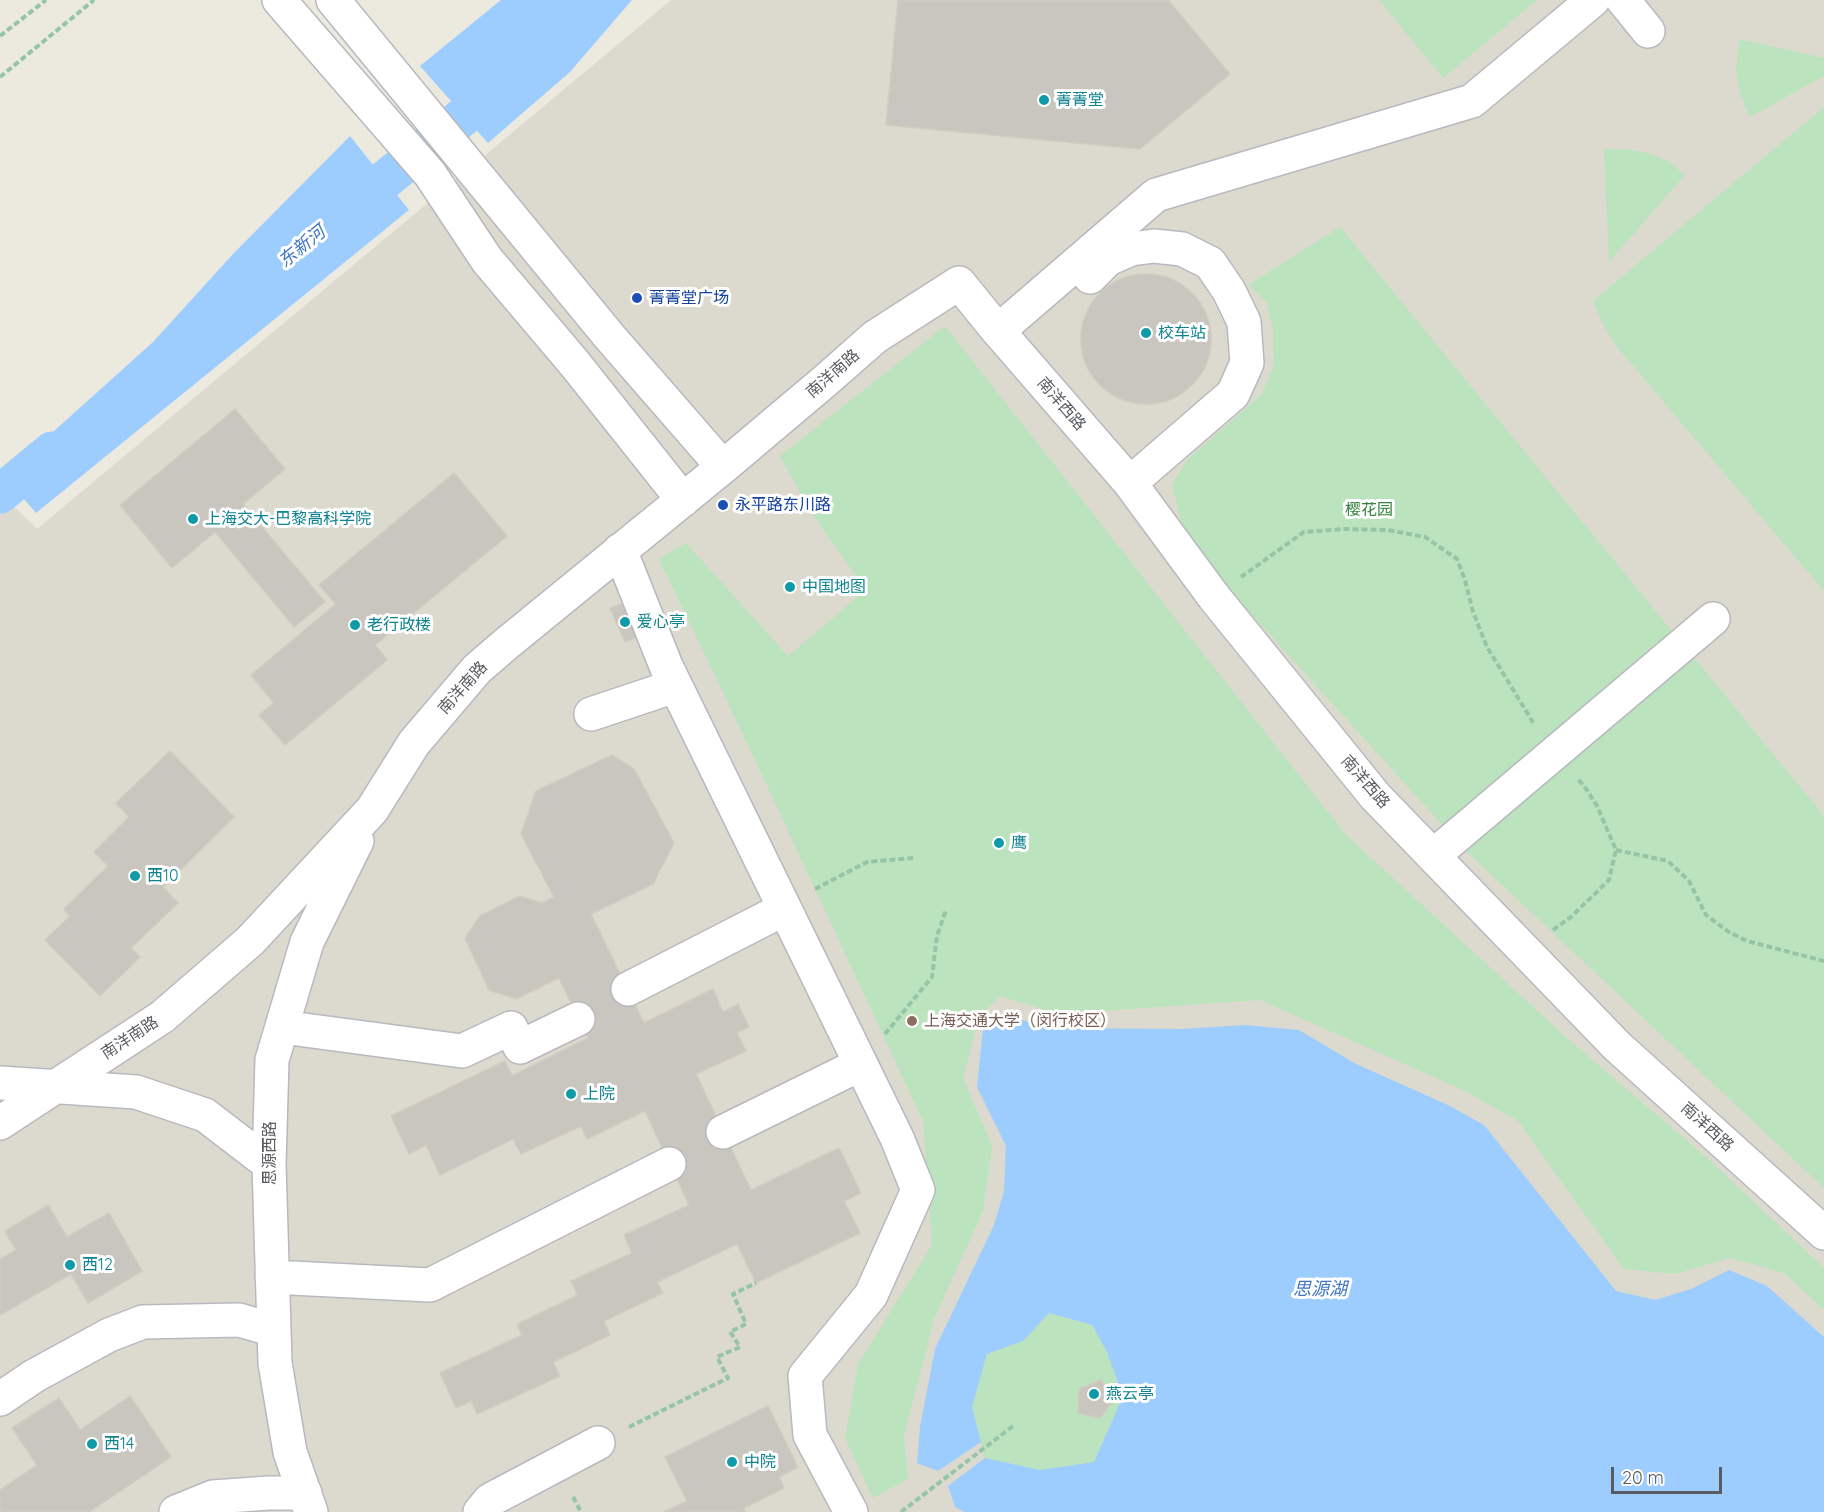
<!DOCTYPE html>
<html>
<head>
<meta charset="utf-8">
<style>
  body { margin:0 }
  #map { position:relative; width:1824px; height:1512px; overflow:hidden; background:#eceadf; font-family:Quicksand,sans-serif }
  canvas { display:block }
  .scale { position:absolute; left:1611px; top:1467px; width:111px; height:27px; box-sizing:border-box; border:3px solid #585b61; border-top:0; padding-left:8px; font-size:18px; line-height:21px; white-space:nowrap; color:#585b61; -webkit-text-stroke:4px #fff; paint-order:stroke }
</style>
</head>
<body>
<div id="map">
<canvas width="1824" height="1512"></canvas>
<div class="scale">20 m</div>
</div>
<script>
const c = document.querySelector('canvas').getContext('2d');
c.lineJoin = 'round';
function fillPath(path, color) {
  c.fillStyle = color;
  c.fill(path, 'evenodd');
}
function shape(rows) {
  const path = new Path2D();
  for (const r of rows) {
    if (r.length === 3) {
      path.moveTo(r[0] + r[2], r[1]);
      path.arc(r[0], r[1], r[2], 0, 2 * Math.PI);
      continue;
    }
    path.moveTo(r[0], r[1]);
    for (let i = 2; i < r.length; i += 2) path.lineTo(r[i], r[i + 1]);
  }
  return path;
}
function strokePath(path, color, width, dash) {
  c.strokeStyle = color;
  c.lineWidth = width;
  c.lineCap = dash ? 'butt' : 'round';
  c.setLineDash(dash || []);
  c.stroke(path);
}
function label(font, color, halo, rows, align = 'center') {
  c.font = font + ' Quicksand,"Noto Sans SC",sans-serif';
  c.lineWidth = 6;
  c.setLineDash([]);
  c.textBaseline = 'middle';
  c.strokeStyle = halo;
  c.fillStyle = color;
  for (const [text, x, y, turn = 0] of rows) {
    c.save();
    c.translate(x, y);
    c.rotate((+turn || 0) * Math.PI / 180);
    c.textAlign = isNaN(turn) ? turn : align;
    if (halo) c.strokeText(text, 0, 0);
    c.fillText(text, 0, 0);
    c.restore();
  }
}
fillPath(shape([
  [671,0,1824,0,1824,1512,0,1512,0,493,37,529]
]), '#dcd9ce');
fillPath(shape([
  [1379,0,1537,0,1443,78],
  [1739,39,1824,58,1824,76,1750,117,1740,94,1736,71],
  [1824,107,1824,591,1618,348,1603,325,1593,301],
  [1604,149,1625,149,1647,153,1668,161,1685,175,1609,262],
  [1340,227,1824,816,1824,1188,1466,851,1187,543,1172,486,1186,461,1262,394,1274,364,1273,330,1266,301,1248,285],
  [945,326,1346,835,1568,1039,1706,1157,1824,1268,1824,1310,1784,1273,1730,1258,1675,1274,1624,1269,1518,1121,1463,1090,1260,1000,1059,1014,1000,996,979,1016,963,1078,992,1146,983,1211,934,1319,904,1436,908,1479,873,1498,845,1438,858,1364,932,1245,923,1121,742,732,659,559,686,543,788,656,866,590,810,511,780,456],
  [1049,1313,1092,1325,1107,1352,1123,1396,1094,1462,1040,1470,985,1458,972,1407,987,1354,1023,1341]
]), '#bbe4be');
fillPath(shape([
  [501,0,632,0,570,72,488,143,420,66],
  [350,136,409,210,36,513,4,476,153,342,233,254],
  [1002,1013,1046,1028,1182,1029,1246,1025,1299,1030,1356,1064,1448,1105,1484,1125,1616,1291,1655,1300,1691,1289,1729,1270,1767,1286,1824,1337,1824,1512,964,1512,955,1507,948,1486,985,1458,1040,1470,1094,1462,1123,1396,1107,1352,1092,1325,1049,1313,1023,1341,987,1354,972,1407,981,1442,938,1471,917,1463,920,1427,935,1349,994,1225,1004,1191,1006,1146,977,1087,983,1028]
]), '#9dcdfe');
strokePath(shape([
  [344,213,506,82],
  [0,494,52,451]
]), '#9dcdfe', 39);
const building = shape([
  [898,0,1168,0,1230,74,1140,149,886,125,898,0],
  [1146,339,65],
  [235,409,285,469,243,504,325,602,294,627,215,532,172,568,120,505,235,409],
  [454,473,507,536,375,645,387,660,285,745,259,715,274,703,251,675,336,604,319,585,454,473],
  [625,603,640,636,625,642,610,608,625,603],
  [170,751,234,817,163,887,178,903,131,948,140,957,100,996,45,940,70,916,64,909,108,866,94,852,129,817,116,803,170,751],
  [612,755,634,769,674,843,653,884,591,914,644,1023,713,989,723,1012,738,1004,749,1027,737,1033,746,1051,696,1074,751,1190,839,1148,861,1193,844,1201,860,1233,756,1283,737,1244,657,1282,663,1293,604,1321,610,1335,553,1362,560,1376,477,1414,471,1401,456,1408,440,1373,522,1335,517,1324,578,1295,571,1281,632,1253,624,1235,689,1205,645,1111,587,1139,581,1126,521,1154,513,1139,440,1175,426,1145,409,1154,391,1116,505,1061,512,1076,588,1038,559,978,516,999,489,990,465,938,480,916,520,896,542,903,554,897,521,834,536,791,612,755],
  [48,1205,67,1237,109,1213,142,1271,88,1303,71,1274,0,1315,0,1259,16,1250,5,1231,48,1205],
  [1101,1380,1114,1399,1100,1418,1078,1413,1079,1389,1101,1380],
  [130,1396,171,1457,89,1512,0,1512,0,1490,37,1465,12,1428,59,1398,80,1430,130,1396],
  [768,1406,798,1467,779,1477,784,1488,744,1508,746,1512,664,1512,687,1501,665,1457,768,1406]
]);
fillPath(building, '#c8c6bf');
strokePath(building, '#d0ccbe', 1.5);
const minor = shape([
  [279,0,430,174,487,260,575,364,683,500],
  [333,0,609,336,723,467],
  [1623,0,1648,31],
  [1090,277,1108,259,1131,249,1154,246,1182,249,1210,263,1229,291,1244,322,1247,363,1233,394,1130,483],
  [998,331,1156,195,1472,101,1593,0],
  [620,550,666,666,897,1138,918,1190,871,1295,805,1376,810,1435,851,1512],
  [591,714,675,686],
  [1433,856,1713,619],
  [628,989,784,909],
  [282,1027,462,1051,511,1028,520,1047,578,1019],
  [0,1083,136,1092,205,1115,269,1164],
  [0,1123,162,1017,250,941,372,810,414,743,477,669,506,644,723,467,825,381,875,337,959,283,998,331,1130,483,1214,597,1375,796,1617,1046,1824,1233],
  [723,1132,861,1064],
  [272,1277,430,1285,669,1164],
  [0,1399,34,1376,109,1335,143,1322,239,1320,274,1330],
  [176,1512,213,1497,269,1493,305,1493],
  [311,1512,290,1452,275,1363,269,1164,272,1060,307,942,357,841],
  [480,1512,490,1500,598,1443]
]);
strokePath(minor, '#b7b9bf', 36);
strokePath(shape([
  [0,36,46,0],
  [0,77,94,0],
  [1241,577,1304,532,1345,529,1388,530,1425,537,1457,559,1465,580,1473,612,1487,647,1534,724],
  [1616,850,1668,861,1689,881,1706,915,1729,932,1747,941,1824,961],
  [815,889,867,862,913,858],
  [1553,930,1571,917,1609,880,1616,850,1597,806,1587,790,1578,779],
  [885,1034,932,977,937,936,946,910],
  [629,1427,728,1378,717,1357,740,1347,730,1332,746,1324,733,1294,756,1283],
  [573,1497,581,1512],
  [901,1512,1013,1426]
]), '#95c4a6', 4, [6, 3]);
strokePath(minor, '#fff', 33);
for (const [x, y, r, color] of [
  [1044,100,6,"#0f9aa8"],
  [637,298,6,"#1a4fb4"],
  [1146,333,6,"#0f9aa8"],
  [723,505,6,"#1a4fb4"],
  [193,519,6,"#0f9aa8"],
  [790,587,6,"#0f9aa8"],
  [625,622,6,"#0f9aa8"],
  [355,625,6,"#0f9aa8"],
  [999,843,6,"#0f9aa8"],
  [135,876,6,"#0f9aa8"],
  [912,1021,6,"#8d6e63"],
  [571,1094,6,"#0f9aa8"],
  [70,1265,6,"#0f9aa8"],
  [1094,1394,6,"#0f9aa8"],
  [92,1444,6,"#0f9aa8"],
  [732,1462,6,"#0f9aa8"]
]) {
  const dot = new Path2D();
  dot.arc(x, y, r, 0, 2 * Math.PI);
  c.fillStyle = color;
  c.fill(dot);
  strokePath(dot, '#fff', 2);
}
label('16px', '#0d838f', '#fff', [
  ["菁菁堂",1056,100],
  ["校车站",1158,333],
  ["上海交大-巴黎高科学院",205,519],
  ["中国地图",802,587],
  ["爱心亭",637,622],
  ["老行政楼",367,625],
  ["鹰",1011,843],
  ["西10",147,876],
  ["上院",583,1094],
  ["西12",82,1265],
  ["燕云亭",1106,1394],
  ["西14",104,1444],
  ["中院",744,1462]
], 'left');
label('16px', '#164399', '#fff', [
  ["菁菁堂广场",649,298],
  ["永平路东川路",735,505]
], 'left');
label('16px', '#585b61', '#fff', [
  ["南洋南路",833,374,-41],
  ["南洋西路",1061,404,49],
  ["南洋南路",463,688,-48],
  ["南洋西路",1365,782,49],
  ["南洋南路",130,1038,-33],
  ["南洋西路",1707,1127,42],
  ["思源西路",270,1153,-90]
]);
label('16px', '#35833e', '#fff', [
  ["樱花园",1369,510]
]);
label('16px', '#785e54', '#fff', [
  ["上海交通大学（闵行校区）",924,1021]
], 'left');
label('italic 18px', '#4076c1', '#fff', [
  ["东新河",302,247,-39],
  ["思源湖",1320,1290]
]);
</script>
</body>
</html>
